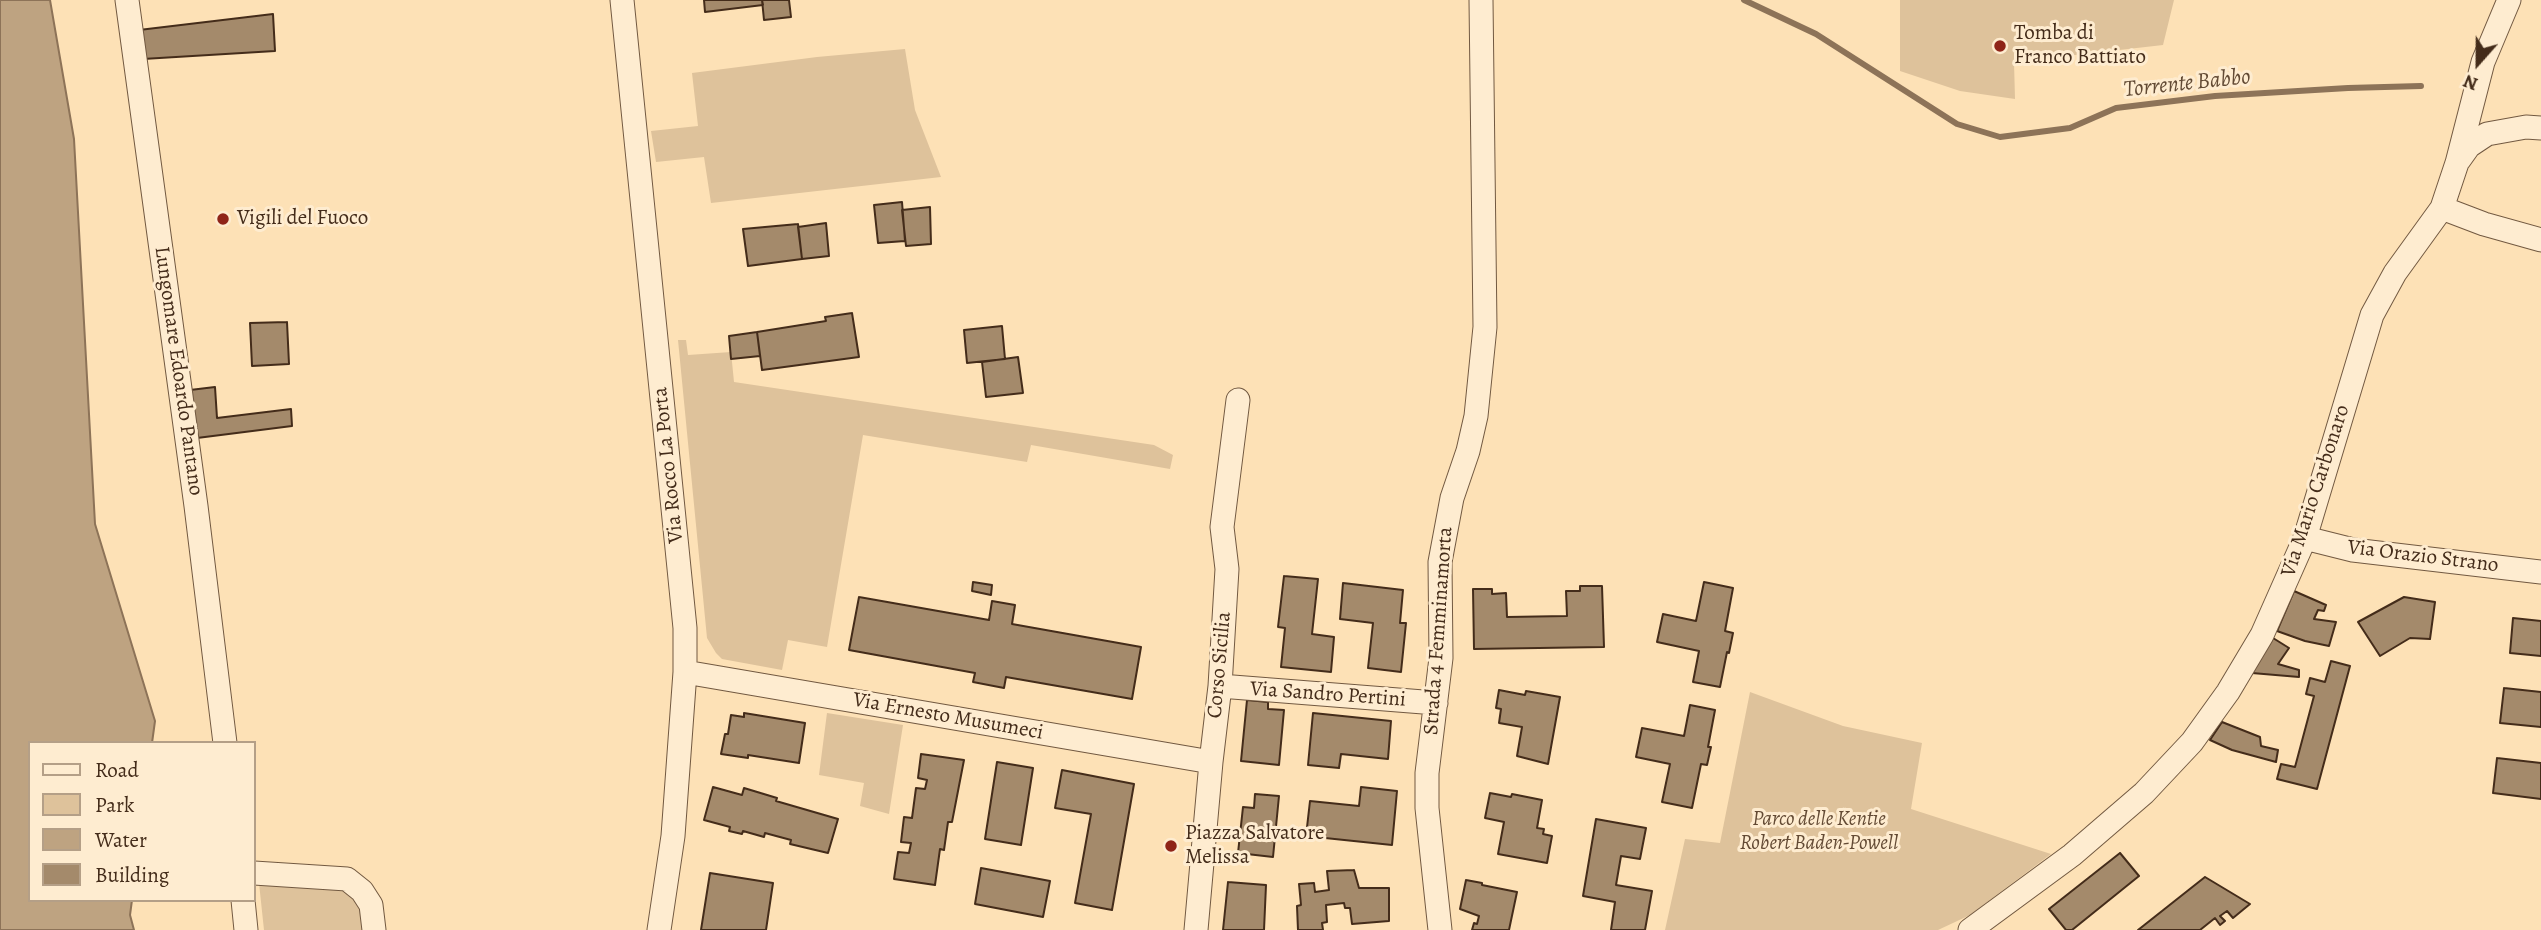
<!DOCTYPE html>
<html>
<head>
<meta charset="utf-8">
<style>
  body { margin:0 }
  #map { position:relative; width:2541px; height:930px; overflow:hidden; background:#fde1b6; font-family:Alegreya,serif }
  canvas { display:block }
  .legend { position:absolute; left:28px; top:741px; width:228px; height:161px; box-sizing:border-box; background:#feecd0; border:2px solid #b49f87; margin:0; padding:9px 12px; list-style:none; font-size:21px; color:#442c1a }
  .legend li { display:flex; align-items:center; gap:14px; height:35px }
  .legend b { width:35px; border:2px solid #b49f87 }
  .north { position:absolute; left:2443px; top:28px; width:70px; height:70px; -webkit-text-stroke:5px #feecd0; paint-order:stroke; rotate:201deg; font-size:19px; font-weight:700; line-height:28px; text-align:center; color:#442c1a }
  .north::after { content:''; display:block; margin:auto; width:24px; height:32px; background:#442c1a; clip-path:polygon(50% 0,100% 100%,50% 72%,0 100%) }
</style>
</head>
<body>
<div id="map">
<canvas width="2541" height="930"></canvas>
<ul class="legend">
<li><b style="height:9px;background:#feecd0"></b>Road</li>
<li><b style="height:19px;background:#dec29b"></b>Park</li>
<li><b style="height:19px;background:#bea381"></b>Water</li>
<li><b style="height:19px;background:#a48a6b"></b>Building</li>
</ul>
<div class="north">N</div>
</div>
<script>
const c = document.querySelector('canvas').getContext('2d');
c.lineJoin = 'round';
function fillPath(path, color) {
  c.fillStyle = color;
  c.fill(path, 'evenodd');
}
function shape(rows) {
  const path = new Path2D();
  for (const r of rows) {
    path.moveTo(r[0], r[1]);
    for (let i = 2; i < r.length; i += 2) path.lineTo(r[i], r[i + 1]);
  }
  return path;
}
function strokePath(path, color, width, dash) {
  c.strokeStyle = color;
  c.lineWidth = width;
  c.lineCap = dash ? 'butt' : 'round';
  c.setLineDash(dash || []);
  c.stroke(path);
}
function label(font, color, halo, rows, align = 'center') {
  c.font = font + ' Alegreya,serif';
  c.lineWidth = 6;
  c.setLineDash([]);
  c.textBaseline = 'middle';
  c.strokeStyle = halo;
  c.fillStyle = color;
  for (const [text, x, y, turn = 0] of rows) {
    c.save();
    c.translate(x, y);
    c.rotate((+turn || 0) * Math.PI / 180);
    c.textAlign = isNaN(turn) ? turn : align;
    if (halo) c.strokeText(text, 0, 0);
    c.fillText(text, 0, 0);
    c.restore();
  }
}
fillPath(shape([
  [1900,0,2174,0,2163,45,2014,62,2015,99,1960,91,1900,71],
  [905,49,915,110,941,177,711,203,704,157,656,162,651,131,698,126,692,73,817,57],
  [678,340,686,340,688,355,731,352,734,382,1154,445,1173,455,1170,469,1031,445,1027,462,863,435,827,647,788,640,782,670,722,659,716,653,707,638],
  [1750,692,1843,726,1922,743,1911,809,2051,854,1970,915,1938,930,1665,930,1685,839,1720,843],
  [827,713,903,725,889,814,860,806,864,783,819,775],
  [259,883,343,888,356,898,362,910,364,930,264,930]
]), '#dec29b');
const water = shape([
  [0,0,50,0,74,139,95,524,155,721,152,743,30,743,30,900,132,900,130,915,134,930,0,930,0,0]
]);
fillPath(water, '#bea381');
strokePath(water, '#8d7358', 2);
strokePath(shape([
  [1744,0,1816,34,1957,124,2000,137,2070,128,2116,108,2215,96,2348,88,2421,86]
]), '#8d7358', 6);
const building = shape([
  [704,0,762,0,763,5,705,12,704,0],
  [762,0,789,0,791,17,764,20,762,0],
  [273,14,275,51,143,59,139,30,273,14],
  [902,202,905,241,878,243,874,205,902,202],
  [930,207,931,244,906,246,902,210,930,207],
  [826,223,829,256,802,259,798,227,826,223],
  [798,224,802,259,748,266,743,229,798,224],
  [852,313,859,357,762,370,757,332,826,321,825,317,852,313],
  [287,322,289,364,252,366,250,323,287,322],
  [1002,326,1005,359,967,363,964,330,1002,326],
  [757,332,760,356,731,359,729,336,757,332],
  [1018,357,1023,393,986,397,982,362,1018,357],
  [215,387,217,418,291,409,292,426,197,438,190,390,215,387],
  [1284,576,1318,579,1312,634,1334,637,1331,672,1281,667,1285,628,1278,627,1284,576],
  [973,582,992,585,991,595,972,591,973,582],
  [1704,582,1733,588,1725,631,1733,633,1729,653,1727,652,1720,687,1693,682,1699,651,1657,642,1663,614,1696,621,1704,582],
  [1343,583,1403,590,1400,623,1406,623,1401,672,1368,668,1373,623,1340,619,1343,583],
  [1580,586,1602,586,1604,647,1474,649,1473,589,1492,589,1492,594,1506,593,1507,617,1567,616,1566,591,1580,591,1580,586],
  [2294,591,2326,605,2324,611,2318,610,2314,619,2336,622,2329,646,2305,641,2277,631,2294,591],
  [859,597,989,620,992,601,1015,605,1012,624,1141,647,1132,699,1006,677,1004,688,973,682,975,673,849,650,859,597],
  [2404,597,2435,602,2430,639,2410,638,2380,656,2358,622,2404,597],
  [2513,618,2541,621,2541,656,2510,653,2513,618],
  [2273,638,2289,648,2278,664,2299,670,2299,677,2252,673,2273,638],
  [2331,661,2350,666,2317,789,2277,779,2281,764,2295,767,2314,696,2306,694,2310,678,2325,682,2331,661],
  [2504,688,2541,692,2541,727,2500,723,2504,688],
  [1499,690,1525,695,1526,691,1560,697,1548,764,1517,756,1522,727,1499,723,1501,709,1496,708,1499,690],
  [1247,700,1268,702,1268,709,1284,710,1279,765,1241,761,1247,700],
  [1690,705,1715,710,1708,747,1711,747,1707,765,1701,764,1692,808,1662,802,1670,764,1636,757,1642,728,1684,736,1690,705],
  [744,713,805,723,799,763,748,755,748,758,721,754,725,734,728,734,731,715,744,717,744,713],
  [1313,713,1391,721,1388,759,1341,754,1339,768,1308,765,1313,713],
  [2222,722,2260,737,2261,746,2278,750,2276,762,2232,750,2210,740,2222,722],
  [921,754,964,760,952,822,948,822,944,850,940,849,935,885,894,879,898,852,909,853,911,843,901,842,904,817,912,818,916,788,925,789,927,780,918,778,921,754],
  [2497,758,2541,763,2541,799,2493,793,2497,758],
  [997,762,1033,768,1021,845,985,839,997,762],
  [1062,770,1134,784,1112,910,1075,903,1091,814,1055,808,1062,770],
  [713,787,742,795,744,788,777,798,776,801,838,819,828,853,790,844,791,840,765,833,764,837,743,831,742,834,729,831,730,827,704,820,713,787],
  [1361,787,1397,791,1392,845,1306,836,1310,801,1359,806,1361,787],
  [1490,793,1511,797,1512,794,1542,800,1537,828,1544,829,1543,834,1552,836,1547,863,1498,854,1504,822,1485,818,1490,793],
  [1255,794,1279,796,1273,857,1238,853,1243,807,1254,808,1255,794],
  [1596,819,1646,828,1640,859,1621,856,1616,885,1652,891,1645,930,1611,930,1615,902,1583,896,1596,819],
  [2120,853,2139,876,2072,930,2066,930,2049,909,2120,853],
  [981,868,1050,881,1043,917,975,904,981,868],
  [1354,870,1359,888,1389,888,1389,921,1352,924,1350,908,1345,908,1344,903,1326,905,1327,922,1322,923,1323,930,1298,930,1297,906,1301,905,1299,884,1314,883,1315,892,1329,890,1327,871,1354,870],
  [710,873,773,883,766,930,701,930,710,873],
  [2205,877,2250,904,2233,918,2227,911,2220,916,2225,921,2220,925,2215,918,2200,930,2138,930,2205,877],
  [1466,880,1482,883,1482,885,1517,892,1509,930,1472,930,1474,923,1477,924,1479,916,1460,909,1466,880],
  [1228,882,1266,885,1264,930,1223,930,1228,882]
]);
fillPath(building, '#a48a6b');
strokePath(building, '#442c1a', 2);
const minor = shape([
  [127,0,196,506,225,743],
  [622,0,685,628,685,672,673,836,659,930],
  [2459,160,2469,146,2487,134,2526,127,2541,128],
  [2442,208,2484,224,2541,240],
  [2305,538,2353,550,2541,572],
  [685,672,1211,762],
  [1220,686,1436,703],
  [254,873,347,879,362,891,371,905,374,930],
  [243,900,246,930],
  [1196,930,1211,762,1220,686,1227,569,1222,527,1238,400],
  [1440,930,1427,808,1427,773,1441,658,1440,562,1452,498,1468,451,1476,416,1485,327,1481,0],
  [1970,930,2072,855,2144,793,2192,742,2228,692,2262,635,2305,538,2372,315,2395,273,2442,208,2457,163,2483,62,2509,0]
]);
strokePath(minor, '#725941', 25);
strokePath(minor, '#feecd0', 23);
for (const [x, y, r, color] of [
  [2000,46,7,"#8f2418"],
  [223,219,7,"#8f2418"],
  [1171,846,7,"#8f2418"]
]) {
  const dot = new Path2D();
  dot.arc(x, y, r, 0, 2 * Math.PI);
  c.fillStyle = color;
  c.fill(dot);
  strokePath(dot, '#feecd0', 2.5);
}
label('21px', '#442c1a', '#feecd0', [
  ["Tomba di",2014,34],
  ["Franco Battiato",2014,58],
  ["Vigili del Fuoco",237,219],
  ["Piazza Salvatore",1185,834],
  ["Melissa",1185,858]
], 'left');
label('21px', '#442c1a', '#feecd0', [
  ["Lungomare Edoardo Pantano",178,371,82],
  ["Via Rocco La Porta",669,465,-96],
  ["Via Mario Carbonaro",2316,491,-72],
  ["Via Orazio Strano",2423,557,7],
  ["Strada 4 Femminamorta",1439,631,-86],
  ["Corso Sicilia",1220,665,-85],
  ["Via Sandro Pertini",1328,695,4],
  ["Via Ernesto Musumeci",948,717,10]
]);
label('italic 21px', '#634a34', '#feecd0', [
  ["Parco delle Kentie",1819,820],
  ["Robert Baden-Powell",1819,844]
]);
label('italic 23px', '#624a34', '#feecd0', [
  ["Torrente Babbo",2187,84,-6]
]);
</script>
</body>
</html>
